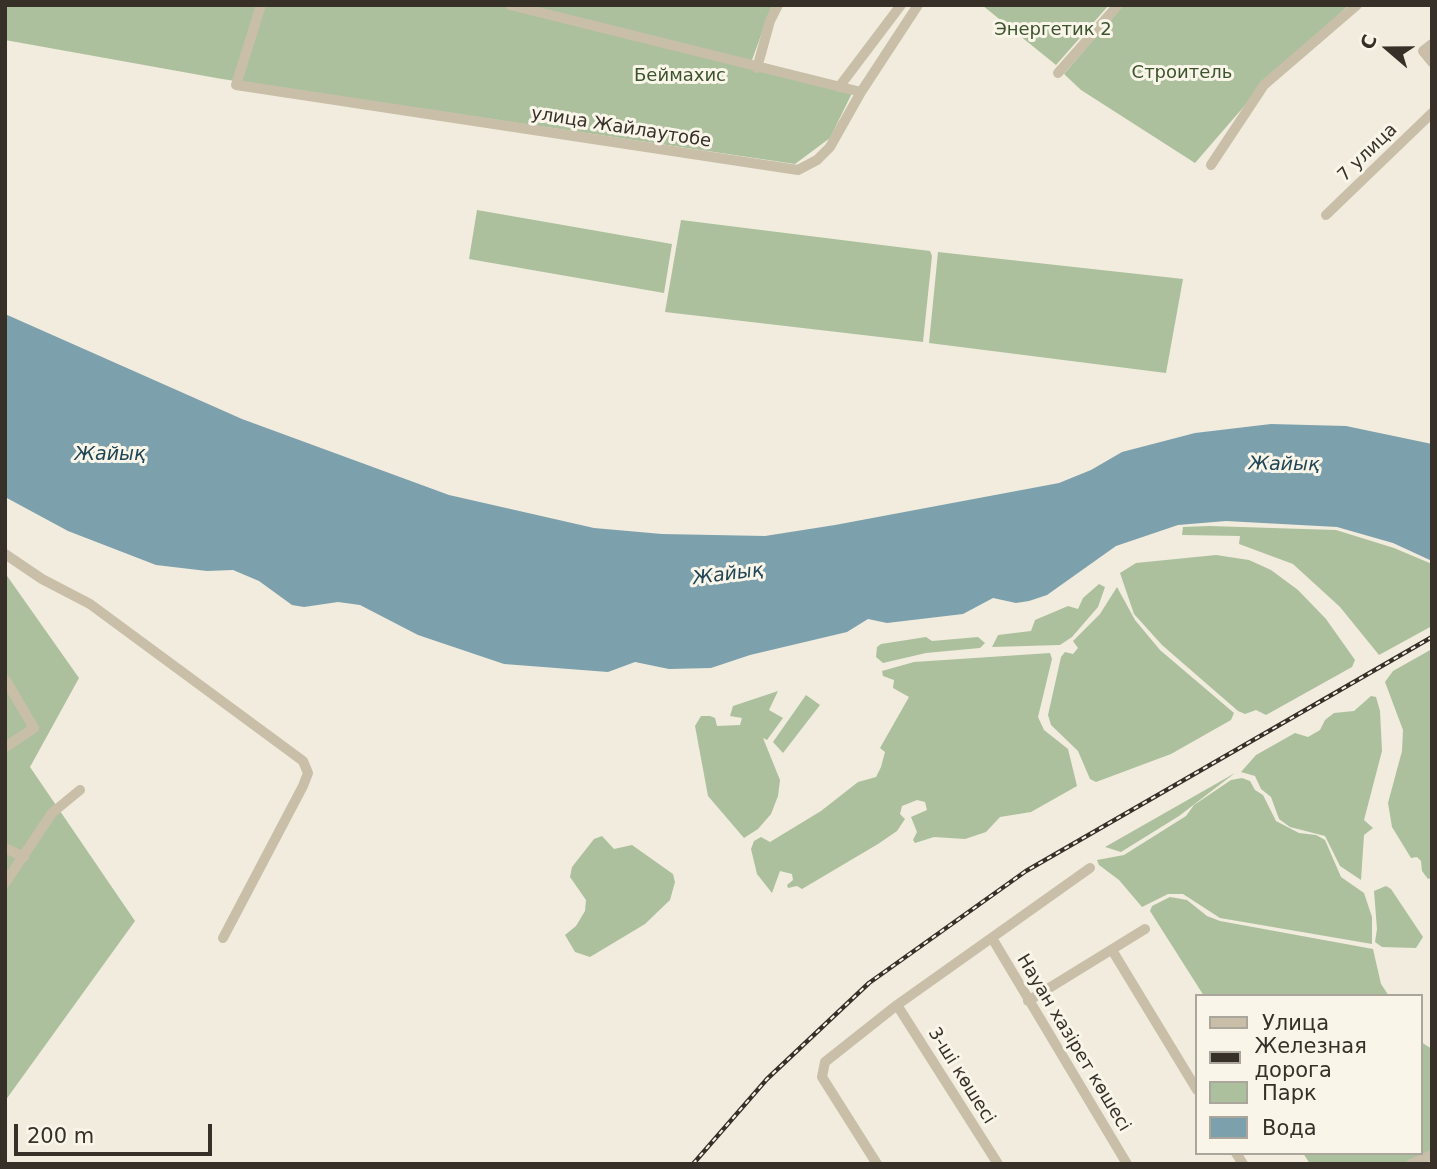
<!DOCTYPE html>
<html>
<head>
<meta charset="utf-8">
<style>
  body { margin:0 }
  #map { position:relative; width:1437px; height:1169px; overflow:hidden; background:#f1ecdd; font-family:"DejaVu Sans",sans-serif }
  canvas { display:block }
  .frame { position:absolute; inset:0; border:7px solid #363029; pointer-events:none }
  .legend { position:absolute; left:1195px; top:994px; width:228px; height:161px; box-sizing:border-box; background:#f9f5e9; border:2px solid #aba69c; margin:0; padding:9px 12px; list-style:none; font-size:21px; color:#363029 }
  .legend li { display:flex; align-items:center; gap:14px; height:35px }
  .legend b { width:35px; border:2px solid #aba69c }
  .north { position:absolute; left:1353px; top:14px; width:70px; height:70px; -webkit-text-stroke:5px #f9f5e9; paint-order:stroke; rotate:290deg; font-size:19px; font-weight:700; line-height:28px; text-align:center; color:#363029 }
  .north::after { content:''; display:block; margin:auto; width:24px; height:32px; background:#363029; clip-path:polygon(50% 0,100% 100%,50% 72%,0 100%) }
  .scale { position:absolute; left:14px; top:1124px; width:198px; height:32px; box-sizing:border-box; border:4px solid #363029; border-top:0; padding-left:9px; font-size:21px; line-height:24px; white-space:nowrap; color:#363029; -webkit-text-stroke:5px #f9f5e9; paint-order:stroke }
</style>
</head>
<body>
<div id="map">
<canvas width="1437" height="1169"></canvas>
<div class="frame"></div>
<ul class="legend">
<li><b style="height:9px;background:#c9bfa9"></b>Улица</li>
<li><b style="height:9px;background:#363029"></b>Железная дорога</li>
<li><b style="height:19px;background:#acc09d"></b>Парк</li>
<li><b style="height:19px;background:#7da0ad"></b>Вода</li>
</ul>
<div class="north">С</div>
<div class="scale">200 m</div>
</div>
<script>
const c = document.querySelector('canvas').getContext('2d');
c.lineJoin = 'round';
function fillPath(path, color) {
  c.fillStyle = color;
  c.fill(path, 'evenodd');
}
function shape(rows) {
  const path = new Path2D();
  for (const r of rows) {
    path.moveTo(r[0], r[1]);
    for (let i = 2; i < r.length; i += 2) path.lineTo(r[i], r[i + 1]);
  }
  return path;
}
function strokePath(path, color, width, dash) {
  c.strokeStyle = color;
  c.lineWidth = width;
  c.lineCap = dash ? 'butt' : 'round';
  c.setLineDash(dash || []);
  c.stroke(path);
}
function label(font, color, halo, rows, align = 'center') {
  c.font = font + ' "DejaVu Sans",sans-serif';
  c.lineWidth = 6;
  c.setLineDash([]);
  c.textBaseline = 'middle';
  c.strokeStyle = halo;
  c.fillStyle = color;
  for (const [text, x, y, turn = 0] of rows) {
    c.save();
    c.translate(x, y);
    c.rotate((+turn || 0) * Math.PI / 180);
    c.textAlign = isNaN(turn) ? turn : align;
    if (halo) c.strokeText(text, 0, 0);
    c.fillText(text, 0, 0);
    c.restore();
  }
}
fillPath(shape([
  [5,5,772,5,752,60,855,87,830,138,795,164,222,79,5,40],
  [982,5,1109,5,1056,65],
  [1123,5,1349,5,1266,81,1195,163,1081,90,1064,74],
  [477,210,672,244,664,293,469,259],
  [681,220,930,251,932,256,923,342,665,312],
  [938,252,1183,279,1166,373,929,343],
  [1209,526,1336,530,1394,548,1432,564,1432,626,1379,655,1340,607,1293,564,1239,544,1240,536,1182,535,1183,527],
  [1216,555,1249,560,1271,570,1298,590,1326,619,1355,660,1352,667,1266,715,1256,710,1245,714,1238,711,1162,645,1134,614,1120,573,1136,563],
  [5,573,79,678,30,767,135,921,5,1101],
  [1099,584,1105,587,1098,607,1072,637,1060,645,992,647,998,635,1031,631,1035,620,1068,606,1078,609,1083,598],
  [1117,587,1135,620,1160,650,1234,713,1231,720,1171,754,1096,782,1090,779,1078,751,1051,725,1048,715,1061,657,1065,652,1073,654,1078,648,1073,641,1100,614],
  [926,637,932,641,978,637,985,643,980,648,926,653,883,663,876,657,877,647,881,644],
  [1432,649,1432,878,1428,879,1422,871,1421,861,1417,857,1411,858,1392,827,1388,803,1402,751,1403,730,1385,682,1393,671],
  [1050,653,1052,659,1038,717,1044,730,1068,749,1077,786,1031,812,1000,817,986,832,965,839,934,837,915,843,913,840,917,832,911,817,927,810,925,802,917,800,902,806,900,814,905,819,897,831,878,844,802,889,797,886,788,888,787,885,793,880,792,874,780,871,772,893,757,874,751,849,754,841,761,837,770,842,821,811,858,782,876,777,881,767,885,752,880,748,909,697,893,688,894,680,883,676,882,671,914,662],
  [778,691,769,710,783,718,767,740,763,738,780,780,778,796,771,814,758,829,744,838,708,796,695,726,701,716,710,716,715,718,717,726,740,725,742,718,730,716,733,706],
  [806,695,820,705,783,753,773,742],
  [1371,696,1376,697,1380,711,1382,751,1364,820,1373,828,1364,835,1361,880,1340,866,1325,836,1290,827,1279,819,1271,797,1261,789,1255,776,1241,772,1256,755,1295,733,1308,737,1320,730,1325,720,1334,713,1354,711],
  [1235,773,1179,816,1121,852,1105,847],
  [1242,778,1250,781,1255,790,1263,795,1276,821,1299,833,1316,835,1325,840,1341,877,1364,893,1372,917,1372,944,1220,918,1183,894,1168,894,1142,907,1119,880,1099,865,1097,860,1124,855,1186,816,1194,805,1231,780],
  [602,836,614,849,632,845,673,874,675,882,670,900,645,924,590,957,575,952,565,935,576,926,585,911,586,900,570,877,572,867,594,839],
  [1386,886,1391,889,1423,937,1416,948,1382,947,1375,942,1377,929,1374,891],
  [1170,897,1187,900,1207,916,1220,921,1373,949,1381,984,1389,996,1204,996,1150,911,1152,906],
  [1421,1042,1432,1049,1432,1152,1402,1164,1310,1164,1303,1153,1421,1153]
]), '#acc09d');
fillPath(shape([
  [5,314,242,419,449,495,594,528,662,534,765,536,835,525,1059,483,1091,470,1122,452,1195,433,1271,424,1346,426,1432,444,1432,561,1393,543,1337,527,1226,521,1178,525,1116,546,1047,595,1029,601,1016,603,993,598,963,614,887,623,868,619,847,632,750,655,711,668,669,669,635,662,608,672,504,664,418,635,360,605,338,602,304,607,292,605,259,581,233,570,207,571,156,565,68,531,5,497]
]), '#7da0ad');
strokePath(shape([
  [261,5,236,85,798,170,817,160,830,147,861,92,918,5],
  [510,5,861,92],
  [1432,44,1423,51,1432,62],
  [757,68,770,21,778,5],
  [1058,73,1118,5],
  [839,87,901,5],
  [1211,165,1264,85,1357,5],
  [1326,215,1432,113],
  [5,554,42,579,90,604,303,761,308,773,303,786,223,938],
  [5,679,34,728,7,746,5,744],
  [5,848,24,857],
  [5,883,52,813,80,790],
  [992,938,1127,1164],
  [1112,950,1197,1090],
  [1028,1001,1145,929],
  [897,1005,998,1164],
  [1236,1153,1243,1164],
  [877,1164,822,1077,825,1062,897,1005,1090,868],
  [1411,1164,1432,1155]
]), '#c9bfa9', 10);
const rail = shape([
  [693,1164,767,1079,869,983,1026,871,1432,637]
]);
strokePath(rail, '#363029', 4.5);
strokePath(rail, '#f9f5e9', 2, [5]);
label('18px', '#3c542d', '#f9f5e9', [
  ["Энергетик 2",1053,30],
  ["Строитель",1182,73],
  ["Беймахис",680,76]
]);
label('18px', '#363029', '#f9f5e9', [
  ["улица Жайлаутобе",621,128,9],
  ["7 улица",1368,153,-44],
  ["Науан хазірет көшесі",1073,1043,59],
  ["3-шi көшесі",961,1076,58]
]);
label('italic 19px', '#204656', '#f9f5e9', [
  ["Жайық",110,455],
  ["Жайық",1284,465,1],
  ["Жайық",728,575,-7]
]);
</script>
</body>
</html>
